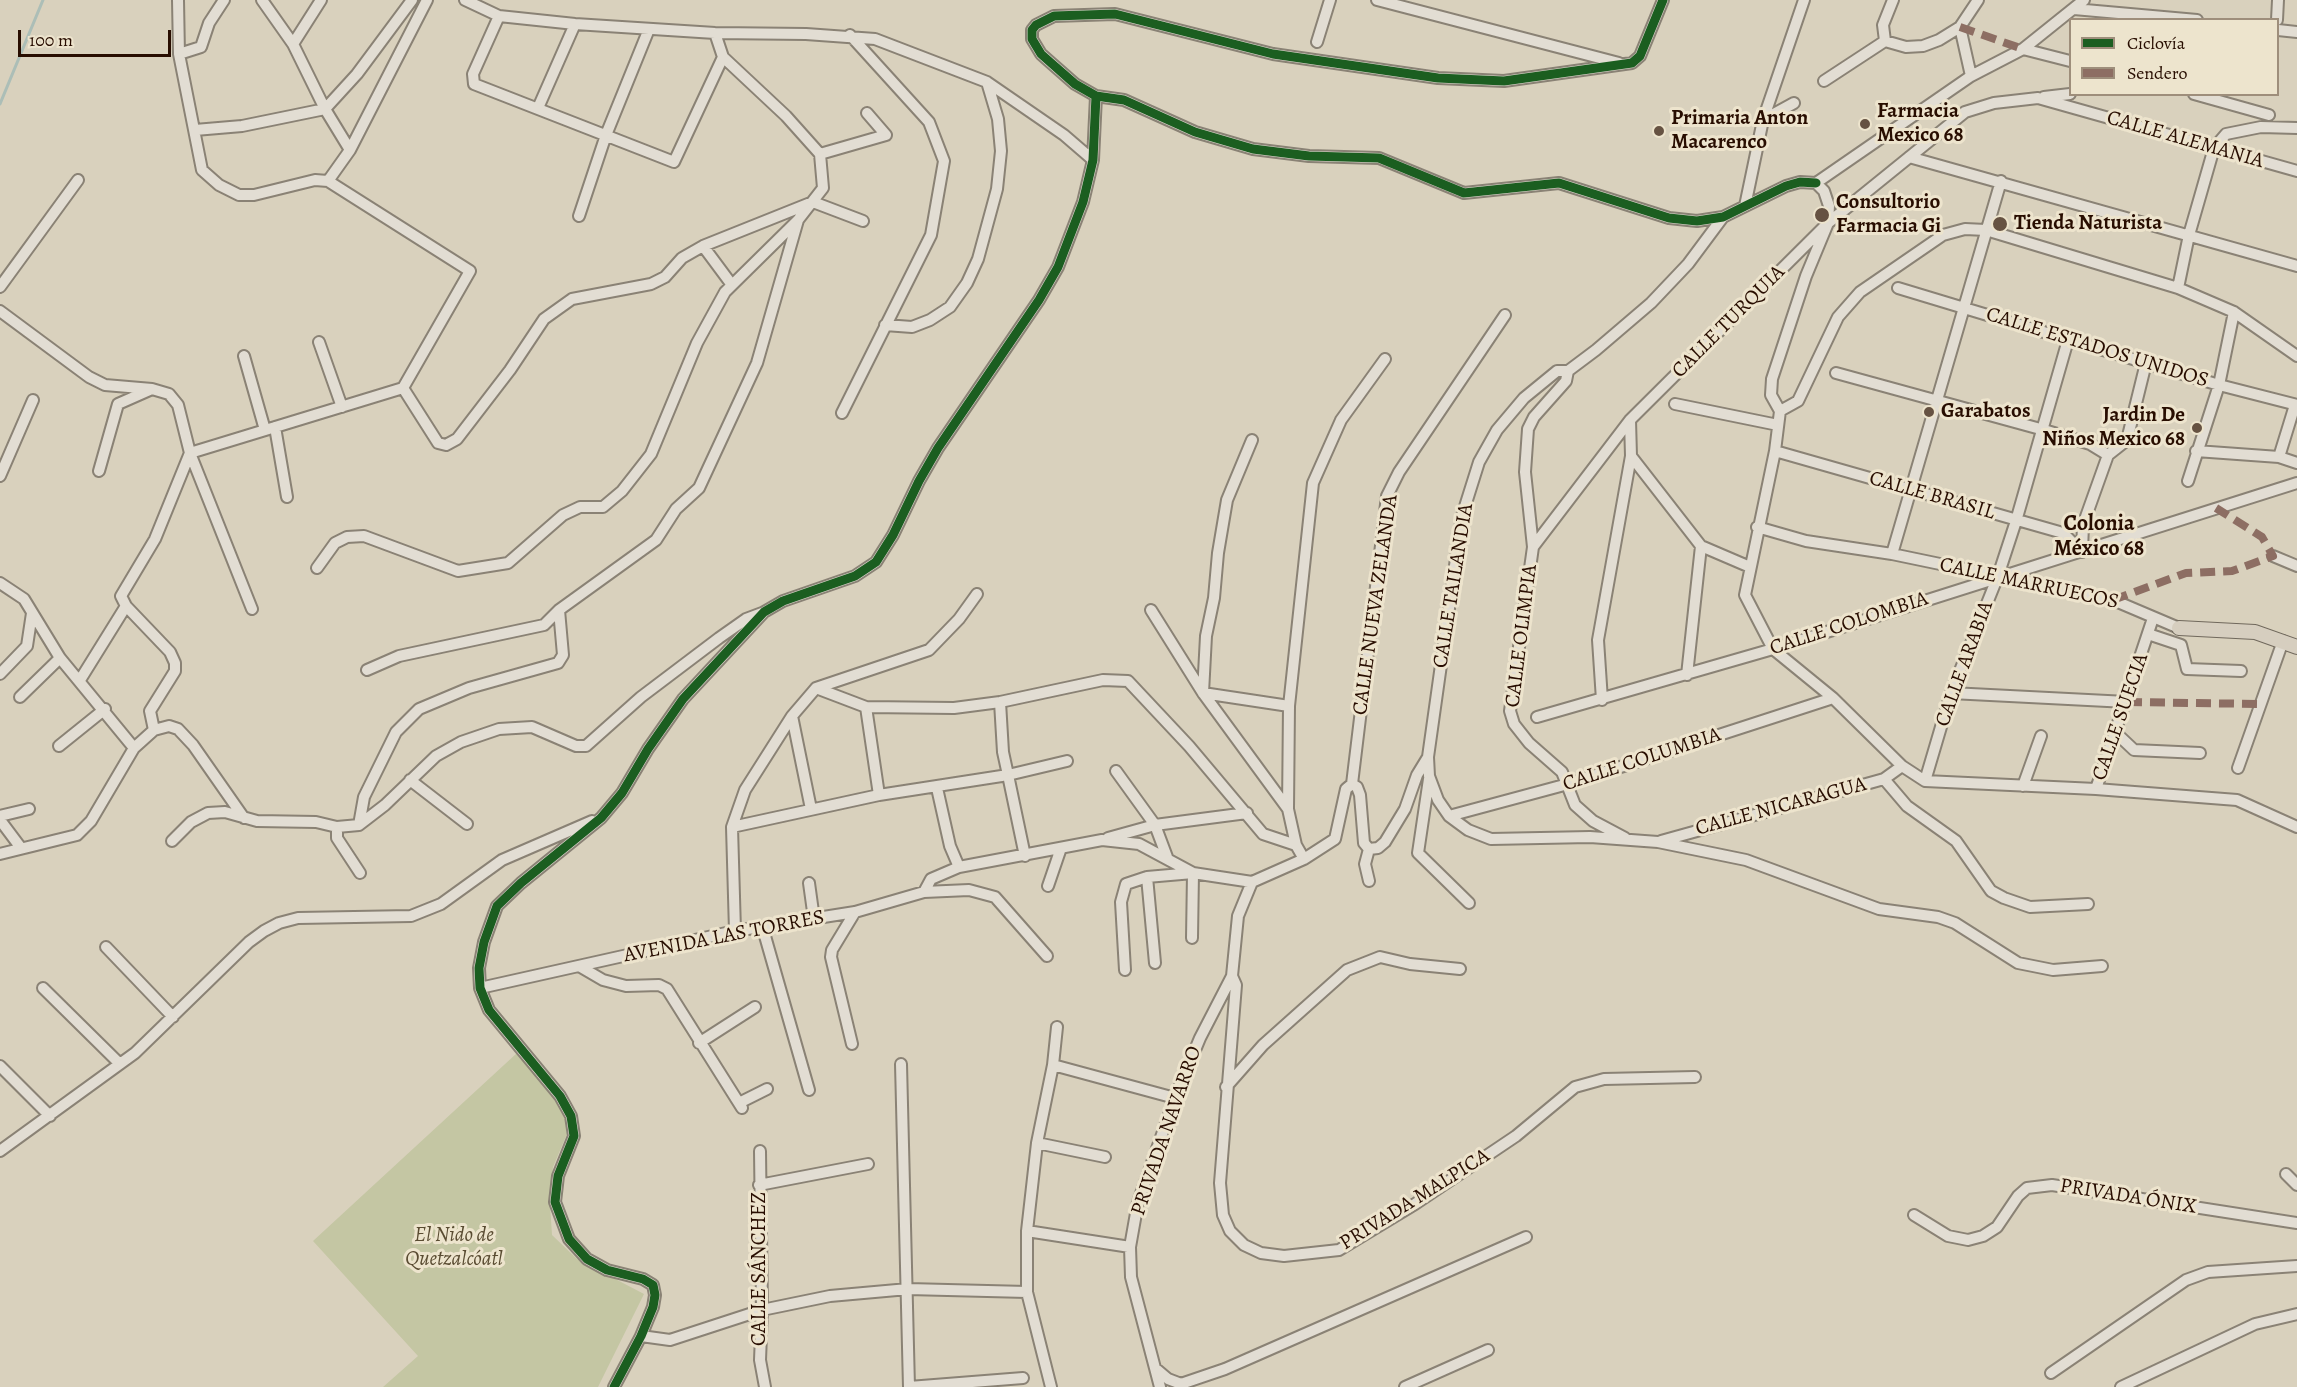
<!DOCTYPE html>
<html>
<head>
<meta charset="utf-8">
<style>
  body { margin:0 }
  #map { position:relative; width:2297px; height:1387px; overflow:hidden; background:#d9d1bd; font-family:Alegreya,serif }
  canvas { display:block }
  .legend { position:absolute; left:2069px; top:18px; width:210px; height:78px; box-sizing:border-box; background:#ede4cd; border:2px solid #9e8e7b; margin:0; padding:8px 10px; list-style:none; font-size:18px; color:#280d00 }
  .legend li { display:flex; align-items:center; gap:12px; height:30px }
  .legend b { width:30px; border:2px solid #9e8e7b }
  .scale { position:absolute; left:18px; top:30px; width:153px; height:27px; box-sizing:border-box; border:3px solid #280d00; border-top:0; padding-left:8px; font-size:18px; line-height:21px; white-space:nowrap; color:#280d00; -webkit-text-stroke:4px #ede4cd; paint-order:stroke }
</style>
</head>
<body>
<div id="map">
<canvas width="2297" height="1387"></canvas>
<ul class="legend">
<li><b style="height:8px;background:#1b5e20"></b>Ciclovía</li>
<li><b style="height:8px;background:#8d6e63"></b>Sendero</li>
</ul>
<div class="scale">100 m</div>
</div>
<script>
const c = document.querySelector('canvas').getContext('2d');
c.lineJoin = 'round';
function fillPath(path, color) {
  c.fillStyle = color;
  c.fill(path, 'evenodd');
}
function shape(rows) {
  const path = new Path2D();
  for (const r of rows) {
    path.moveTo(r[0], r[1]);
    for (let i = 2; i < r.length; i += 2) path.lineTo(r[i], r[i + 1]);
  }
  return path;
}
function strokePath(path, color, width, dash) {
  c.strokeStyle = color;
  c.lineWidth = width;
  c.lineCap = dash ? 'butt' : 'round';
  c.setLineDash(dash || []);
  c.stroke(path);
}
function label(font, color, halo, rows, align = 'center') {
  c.font = font + ' Alegreya,serif';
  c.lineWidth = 6;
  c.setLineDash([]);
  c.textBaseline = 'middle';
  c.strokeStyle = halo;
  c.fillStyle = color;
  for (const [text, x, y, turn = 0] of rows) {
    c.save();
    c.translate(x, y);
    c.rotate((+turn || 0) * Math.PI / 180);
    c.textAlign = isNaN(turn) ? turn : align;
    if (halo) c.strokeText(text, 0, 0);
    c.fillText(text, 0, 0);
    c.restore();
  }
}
fillPath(shape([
  [517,1053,552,1094,565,1119,567,1134,553,1167,550,1204,552,1235,577,1259,644,1294,598,1387,383,1387,418,1356,313,1241]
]), '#c4c6a3');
strokePath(shape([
  [0,104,43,0]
]), '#acbeb7', 3);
const minor = shape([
  [178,0,179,54,202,170,219,185,239,195,254,195,315,180,328,181,470,271,403,388,190,453],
  [262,0,293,44,325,109,350,150],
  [465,0,499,16,575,24,715,33,806,34,875,39,987,82,1064,135,1093,160],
  [1377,0,1619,63],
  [1663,0,1640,56,1632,63,1504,81,1438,78,1273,54,1115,14,1054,16,1036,25,1032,30,1032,39,1041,54,1050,62,1075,84,1096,96,1124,100,1195,132,1253,149,1309,156,1379,158,1464,193,1559,183,1669,218,1697,221,1723,217,1786,186,1800,182,1816,183],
  [2074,9,2197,20],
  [499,16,473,74,474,84,674,162,723,57],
  [2277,20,2278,0],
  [2278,30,2297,32],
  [1885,41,1906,47,1923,46,1939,40,1960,27],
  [1885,41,1883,25,1893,0],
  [1317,42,1330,0],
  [293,44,321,0],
  [2023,49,2070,61],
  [179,54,201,47,209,23,224,0],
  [1971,76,1960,27,1978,0],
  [1824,81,1885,41],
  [2194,94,2269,115],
  [2044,97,2070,94],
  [538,108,575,24],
  [1763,120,1794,103],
  [195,130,242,126,325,109,357,74,412,0],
  [820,154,886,135,867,113],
  [1909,157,2297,266],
  [328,181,350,150,427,0],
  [1816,183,1971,76,2023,49,2084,0],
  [1745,206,1763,120,1804,0],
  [579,216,606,135,649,29],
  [1723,217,1688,264,1651,303,1596,350,1568,371,1557,371,1524,398,1497,430,1479,462,1462,516,1428,757,1429,776,1438,800,1449,816,1468,830,1491,839,1590,837,1658,842,1746,860,1879,909,1938,917,1955,923,2018,963,2053,970,2102,966],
  [703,246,732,285],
  [0,287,78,180],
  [1898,288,2219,385,2297,405],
  [2178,288,2189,235,2214,148,2226,134,2261,127,2297,128],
  [0,311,89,377,105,385,152,389,169,394,178,405,190,453,252,609],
  [885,325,912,327,930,320,950,307,967,283,978,259,997,189,1001,151,998,119,987,82],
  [319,342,342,407],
  [244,356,265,430],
  [1568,371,1566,381,1534,417,1528,429,1525,472,1533,547,1510,711,1514,724,1529,743,1562,772,1575,805,1593,821,1625,838],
  [1836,373,2044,430,2090,444,2108,455],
  [403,388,438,443,446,445,457,439,510,370,544,319,572,299,651,284,665,277,682,258,703,246,813,202,863,221],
  [1675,404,1778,425],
  [1780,411,1775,451,1745,595,1773,649,1833,698,1902,766,1925,781,2096,789,2237,800,2297,827],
  [1780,411,1798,401,1838,317,1860,292,1943,235,1965,229,1986,230,2178,288,2234,312,2297,356],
  [1780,411,1771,395,1772,379,1806,276,1828,223,1829,206,1824,191,1816,183],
  [842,413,931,235,944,161,929,122,850,35],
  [1630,420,1631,456,1701,546,1750,567],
  [275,427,287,497],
  [1252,440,1227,500,1218,553,1214,598,1206,636,1203,693,1289,706],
  [1775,451,2063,533,2082,552],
  [2196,451,2279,457,2297,463],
  [2279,457,2295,405],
  [99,471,118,404,152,389],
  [0,476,33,400],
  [2188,481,2219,385,2234,312],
  [1757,527,1806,541,1892,554,2113,600,2179,628],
  [1533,547,1630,420,1828,223,1965,112,1994,103,2038,98,2297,171],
  [2082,551,2083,525,2108,455,2127,440,2146,363],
  [1892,554,2001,181],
  [2273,556,2297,566],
  [317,568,335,543,347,537,364,536,458,571,508,563,563,515,580,507,603,507,622,491,651,454,697,343,725,292,798,220,823,188,820,154,786,116,723,57,715,33],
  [0,583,24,599,60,658,134,748],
  [1151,610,1203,693,1288,809,1296,845,1304,859],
  [2148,634,2181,645,2187,669,2241,671],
  [367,670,399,656,544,625,559,610,656,540,676,509,699,488,757,363,798,220],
  [0,674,27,646,32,613],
  [1687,675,1701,546],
  [80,680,126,606],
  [816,688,866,707,954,708,1000,702,1103,680,1128,681,1189,746,1263,834,1296,845],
  [1951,693,2127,702],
  [20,697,60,658],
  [1602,700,1598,640,1631,456],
  [866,707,879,795],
  [792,716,811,809],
  [1537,717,1773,649,2297,483],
  [154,730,150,711,175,671,175,663,170,652,126,606,121,596,155,539,190,453],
  [2116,733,2134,750,2200,753],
  [59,746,105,709],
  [2238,768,2283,641],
  [1116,771,1155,825,1167,857],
  [1429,779,1418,853,1469,903],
  [1884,779,1907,806,1956,841,1991,891,2004,898,2030,907,2088,904],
  [410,780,467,824],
  [1925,781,1951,693,1998,576,2016,521,2068,340],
  [1352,784,1387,496,1399,472,1505,315],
  [1352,784,1357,787,1360,795,1364,843,1369,849,1378,848,1385,842,1405,809,1417,775,1428,757],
  [2023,786,2041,736],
  [937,788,950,846,959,867],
  [2096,789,2153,618],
  [1288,809,1289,706,1313,483,1341,420,1385,359],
  [0,816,29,809],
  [1449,816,1568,784,1833,698],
  [0,820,21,848],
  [359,825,364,797,396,732,419,709,469,688,558,663,563,655,559,610],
  [337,827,337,838,360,873],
  [732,827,879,795,1008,775,1003,752,1000,702],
  [1108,838,1155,825,1247,813],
  [172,841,191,822,208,813,225,812,257,821,316,822,337,827,359,825,385,805,436,756,461,742,499,729,532,727,576,746,586,746,641,697,719,638,746,619,762,613],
  [1661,841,1884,779,1902,766],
  [1369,849,1365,864,1369,881],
  [0,854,77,835,91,821,134,748,154,730,169,726,178,729,193,745,244,818],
  [1025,856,1008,775,1067,761],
  [1147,877,1155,963],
  [809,883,814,919],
  [1048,886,1061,848],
  [924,892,931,879,959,867,1102,840,1139,844,1193,873,1252,882,1304,859,1335,839,1346,789,1352,784],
  [763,929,809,1090],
  [735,931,732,827,745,790,792,716,816,688,929,650,959,619,977,594],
  [106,947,173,1017],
  [579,966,603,980,626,986,659,985,667,989,742,1108],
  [1125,970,1121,902,1126,884,1147,877,1193,873,1192,938],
  [1232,976,1236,985,1220,1183,1223,1215,1230,1231,1244,1245,1261,1253,1284,1256,1339,1250,1415,1204,1516,1136,1575,1087,1604,1079,1695,1077],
  [43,988,120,1064],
  [480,988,735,931,855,912,924,892,969,890,995,897,1047,956],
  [699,1043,755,1007],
  [852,1044,831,957,832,950,855,912],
  [901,1064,909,1387],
  [1053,1065,1175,1098],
  [0,1066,50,1116],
  [1226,1087,1263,1045,1347,970,1380,957,1410,964,1460,969],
  [739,1103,767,1089],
  [1037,1143,1105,1157],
  [0,1151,135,1053,249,942,264,931,279,923,298,918,411,916,441,904,502,860,592,821],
  [760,1151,762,1310,760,1360,765,1387],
  [2286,1174,2297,1185],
  [759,1185,868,1164],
  [1914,1215,1948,1236,1968,1240,1983,1236,1997,1227,2018,1196,2027,1188,2052,1185,2297,1223],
  [1027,1231,1130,1247],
  [641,1336,670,1340,762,1310,830,1296,908,1289,1027,1292],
  [1155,1368,1168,1379,1181,1384,1225,1369,1526,1237],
  [2051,1373,2186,1280,2208,1272,2297,1266],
  [614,1387,641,1336,653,1307,655,1295,653,1285,643,1279,607,1270,587,1259,569,1239,555,1202,558,1176,574,1136,571,1116,560,1096,489,1010,480,988,479,968,484,942,497,906,521,883,601,818,622,793,648,749,683,699,764,612,783,601,855,576,876,562,893,535,919,481,938,448,1039,300,1058,267,1083,202,1093,160,1096,96],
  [909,1387,1023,1378],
  [1051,1387,1027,1292,1027,1231,1037,1143,1053,1065,1057,1027],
  [1160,1387,1131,1277,1130,1247,1138,1202,1175,1098,1200,1038,1232,976,1238,916,1252,882],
  [1405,1387,1488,1350],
  [2121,1387,2255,1324,2297,1314]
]);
const major = shape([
  [2179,628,2255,632,2297,647]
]);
strokePath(minor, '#8a8275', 14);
strokePath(major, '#70685c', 16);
strokePath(minor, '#e2ddd3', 10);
strokePath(major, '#d6cebf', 14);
strokePath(shape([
  [1960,27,2023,49],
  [2113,600,2186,573,2232,571,2273,556,2262,537,2216,508],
  [2127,702,2259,704]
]), '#8d6e63', 8, [15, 8]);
strokePath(shape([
  [1663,0,1640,56,1632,63,1504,81,1438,78,1273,54,1115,14,1054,16,1036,25,1032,30,1032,39,1041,54,1050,62,1075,84,1096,96,1124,100,1195,132,1253,149,1309,156,1379,158,1464,193,1559,183,1669,218,1697,221,1723,217,1786,186,1800,182,1816,183],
  [614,1387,641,1336,653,1307,655,1295,653,1285,643,1279,607,1270,587,1259,569,1239,555,1202,558,1176,574,1136,571,1116,560,1096,489,1010,480,988,479,968,484,942,497,906,521,883,601,818,622,793,648,749,683,699,764,612,783,601,855,576,876,562,893,535,919,481,938,448,1039,300,1058,267,1083,202,1093,160,1096,96]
]), '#1b5e20', 9);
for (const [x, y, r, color] of [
  [1865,124,6,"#665242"],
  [1659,131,6,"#665242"],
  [1822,215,8,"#665242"],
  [2000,224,8,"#665242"],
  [1929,412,6,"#665242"],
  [2197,428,6,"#665242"]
]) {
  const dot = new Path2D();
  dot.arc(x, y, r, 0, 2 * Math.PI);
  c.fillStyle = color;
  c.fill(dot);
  strokePath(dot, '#ede4cd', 2);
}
label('bold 21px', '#280d00', '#ede4cd', [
  ["Farmacia",1877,112],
  ["Mexico 68",1877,136],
  ["Primaria Anton",1671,119],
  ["Macarenco",1671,143],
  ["Consultorio",1836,203],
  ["Farmacia Gi",1836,227],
  ["Tienda Naturista",2014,224],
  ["Garabatos",1941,412],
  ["Jardin De",2185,416,"right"],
  ["Niños Mexico 68",2185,440,"right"]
], 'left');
label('21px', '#280d00', '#ede4cd', [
  ["CALLE ALEMANIA",2185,140,16],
  ["CALLE TURQUIA",1729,322,-45],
  ["CALLE ESTADOS UNIDOS",2097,348,17],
  ["CALLE BRASIL",1932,496,16],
  ["CALLE MARRUECOS",2029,584,12],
  ["CALLE TAILANDIA",1454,586,-81],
  ["CALLE NUEVA ZELANDA",1376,605,-82],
  ["CALLE COLOMBIA",1849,624,-18],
  ["CALLE OLIMPIA",1522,636,-83],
  ["CALLE ARABIA",1965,664,-70],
  ["CALLE SUECIA",2121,717,-71],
  ["CALLE COLUMBIA",1642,760,-18],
  ["CALLE NICARAGUA",1781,807,-15],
  ["AVENIDA LAS TORRES",724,937,-11],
  ["PRIVADA NAVARRO",1167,1131,-71],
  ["PRIVADA ÓNIX",2128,1197,9],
  ["PRIVADA MALPICA",1415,1200,-32],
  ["CALLE SÁNCHEZ",760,1269,-90]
]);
label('italic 21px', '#594b31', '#ede4cd', [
  ["El Nido de",454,1236],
  ["Quetzalcóatl",454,1260]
]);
label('bold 22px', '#280d00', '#ede4cd', [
  ["Colonia",2099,525],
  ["México 68",2099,550]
]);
</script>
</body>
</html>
